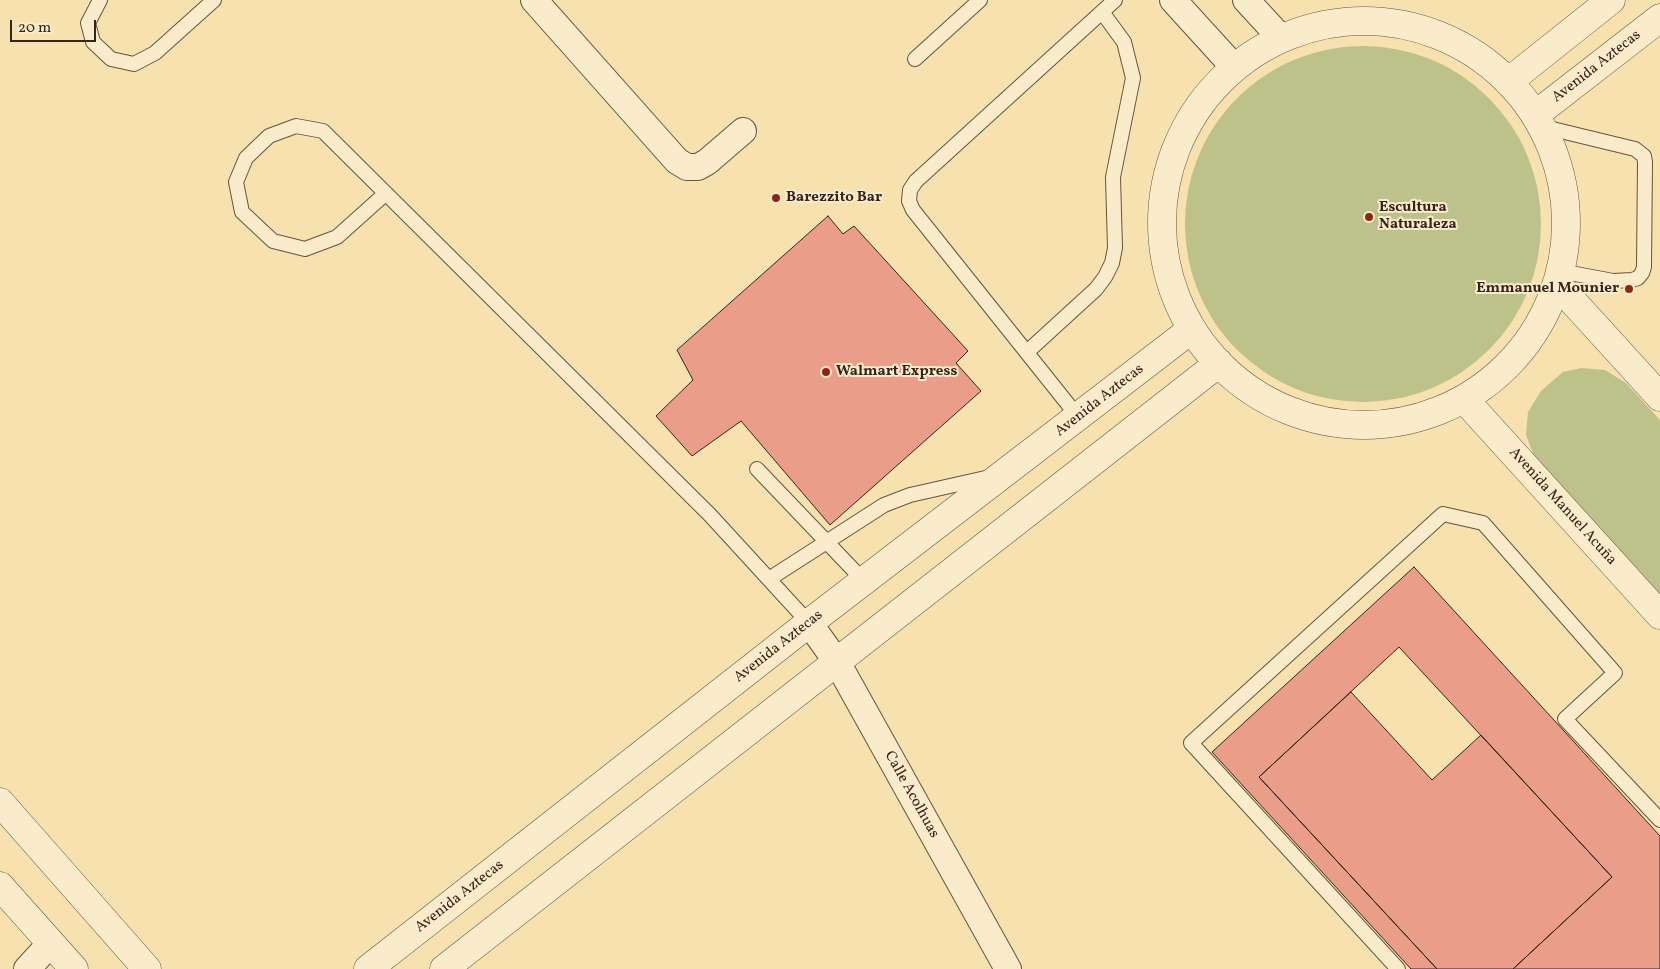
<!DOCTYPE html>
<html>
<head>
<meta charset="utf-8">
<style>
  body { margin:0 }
  #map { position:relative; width:1660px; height:969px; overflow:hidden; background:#f7e1af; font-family:Vollkorn,serif }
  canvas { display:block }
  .scale { position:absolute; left:10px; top:20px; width:86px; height:22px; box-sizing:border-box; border:2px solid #36241c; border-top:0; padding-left:6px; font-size:15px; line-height:18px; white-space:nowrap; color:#36241c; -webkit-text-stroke:4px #faeccb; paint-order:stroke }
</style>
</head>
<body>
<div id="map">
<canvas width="1660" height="969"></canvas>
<div class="scale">20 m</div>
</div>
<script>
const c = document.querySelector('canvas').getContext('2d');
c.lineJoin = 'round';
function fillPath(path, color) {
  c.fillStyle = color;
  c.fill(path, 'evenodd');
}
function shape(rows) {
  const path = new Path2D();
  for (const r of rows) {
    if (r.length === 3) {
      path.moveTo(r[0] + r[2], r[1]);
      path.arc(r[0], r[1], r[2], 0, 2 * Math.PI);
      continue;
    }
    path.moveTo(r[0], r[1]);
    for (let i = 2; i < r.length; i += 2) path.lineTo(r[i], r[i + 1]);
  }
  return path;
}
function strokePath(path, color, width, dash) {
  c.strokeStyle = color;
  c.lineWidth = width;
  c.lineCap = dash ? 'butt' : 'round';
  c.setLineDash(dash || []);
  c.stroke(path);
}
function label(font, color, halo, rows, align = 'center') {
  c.font = font + ' Vollkorn,serif';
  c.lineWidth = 4;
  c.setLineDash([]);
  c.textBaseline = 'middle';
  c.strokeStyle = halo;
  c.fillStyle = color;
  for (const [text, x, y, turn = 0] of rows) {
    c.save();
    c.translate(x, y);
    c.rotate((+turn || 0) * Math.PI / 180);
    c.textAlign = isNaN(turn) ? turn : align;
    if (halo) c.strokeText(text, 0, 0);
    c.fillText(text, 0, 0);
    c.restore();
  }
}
fillPath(shape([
  [1363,224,178],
  [1581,368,1605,370,1626,383,1660,420,1660,594,1534,456,1526,435,1528,412,1541,391,1563,372]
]), '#bdc28a');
const building = shape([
  [828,216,843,234,854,226,968,351,956,363,981,391,830,525,741,421,692,456,656,416,693,380,677,350,828,216],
  [1414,567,1660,836,1660,969,1513,969,1612,877,1399,647,1259,777,1437,969,1411,969,1212,752,1414,567],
  [1351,692,1432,780,1481,735,1612,877,1513,969,1437,969,1259,777,1351,692]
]);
fillPath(building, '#ea9d88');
strokePath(building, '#36241c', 1);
const service = shape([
  [100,0,88,23,93,42,111,59,134,64,155,53,214,0],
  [915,59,980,0],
  [1540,126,1635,149,1644,156,1645,162,1644,267,1642,273,1638,278,1632,280,1613,281,1560,271],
  [385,194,337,237,305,249,273,241,242,212,236,182,246,158,269,136,296,126,323,131,710,515,809,623],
  [1027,352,1096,289,1105,277,1112,263,1115,248,1113,177,1133,78,1124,42,1102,12],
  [1079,418,913,210,909,201,910,190,916,181,1115,0],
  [757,469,864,581],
  [769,579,884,505,910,495,990,477],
  [1398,969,1191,743,1443,514,1483,523,1615,673,1565,719,1660,820]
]);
const minor = shape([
  [534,0,677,161,687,167,698,167,707,162,743,131],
  [1173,0,1234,67],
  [1246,0,1281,38],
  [809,623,837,662,1008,969],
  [27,969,51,943]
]);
const tertiary = shape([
  [1364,223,202],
  [1508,82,1611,0],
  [1535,115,1660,18],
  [1557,284,1660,397],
  [1464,399,1660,615],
  [0,802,147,969],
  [0,886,74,969],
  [368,969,809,623,1192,329],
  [444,969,1219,363]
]);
strokePath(service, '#665341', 16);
strokePath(minor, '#665341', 28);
strokePath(tertiary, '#665341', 29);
strokePath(service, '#faeccb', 14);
strokePath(minor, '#faeccb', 26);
strokePath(tertiary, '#faeccb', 28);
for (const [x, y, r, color] of [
  [776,198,5,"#8f2418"],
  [1369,217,5,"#8f2418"],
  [1629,289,5,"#8f2418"],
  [826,372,5,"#8f2418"]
]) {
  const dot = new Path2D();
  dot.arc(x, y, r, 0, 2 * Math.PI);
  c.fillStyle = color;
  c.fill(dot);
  strokePath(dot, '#faeccb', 2);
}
label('15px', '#36241c', '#faeccb', [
  ["Avenida Aztecas",1597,67,-38],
  ["Avenida Aztecas",1100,401,-38],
  ["Avenida Manuel Acuña",1562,507,48],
  ["Avenida Aztecas",779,647,-38],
  ["Calle Acolhuas",911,795,61],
  ["Avenida Aztecas",460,897,-38]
]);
label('bold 15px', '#36241c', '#faeccb', [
  ["Barezzito Bar",786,198],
  ["Escultura",1379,208],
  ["Naturaleza",1379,225],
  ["Emmanuel Mounier",1619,289,"right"],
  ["Walmart Express",836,372]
], 'left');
</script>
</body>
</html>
